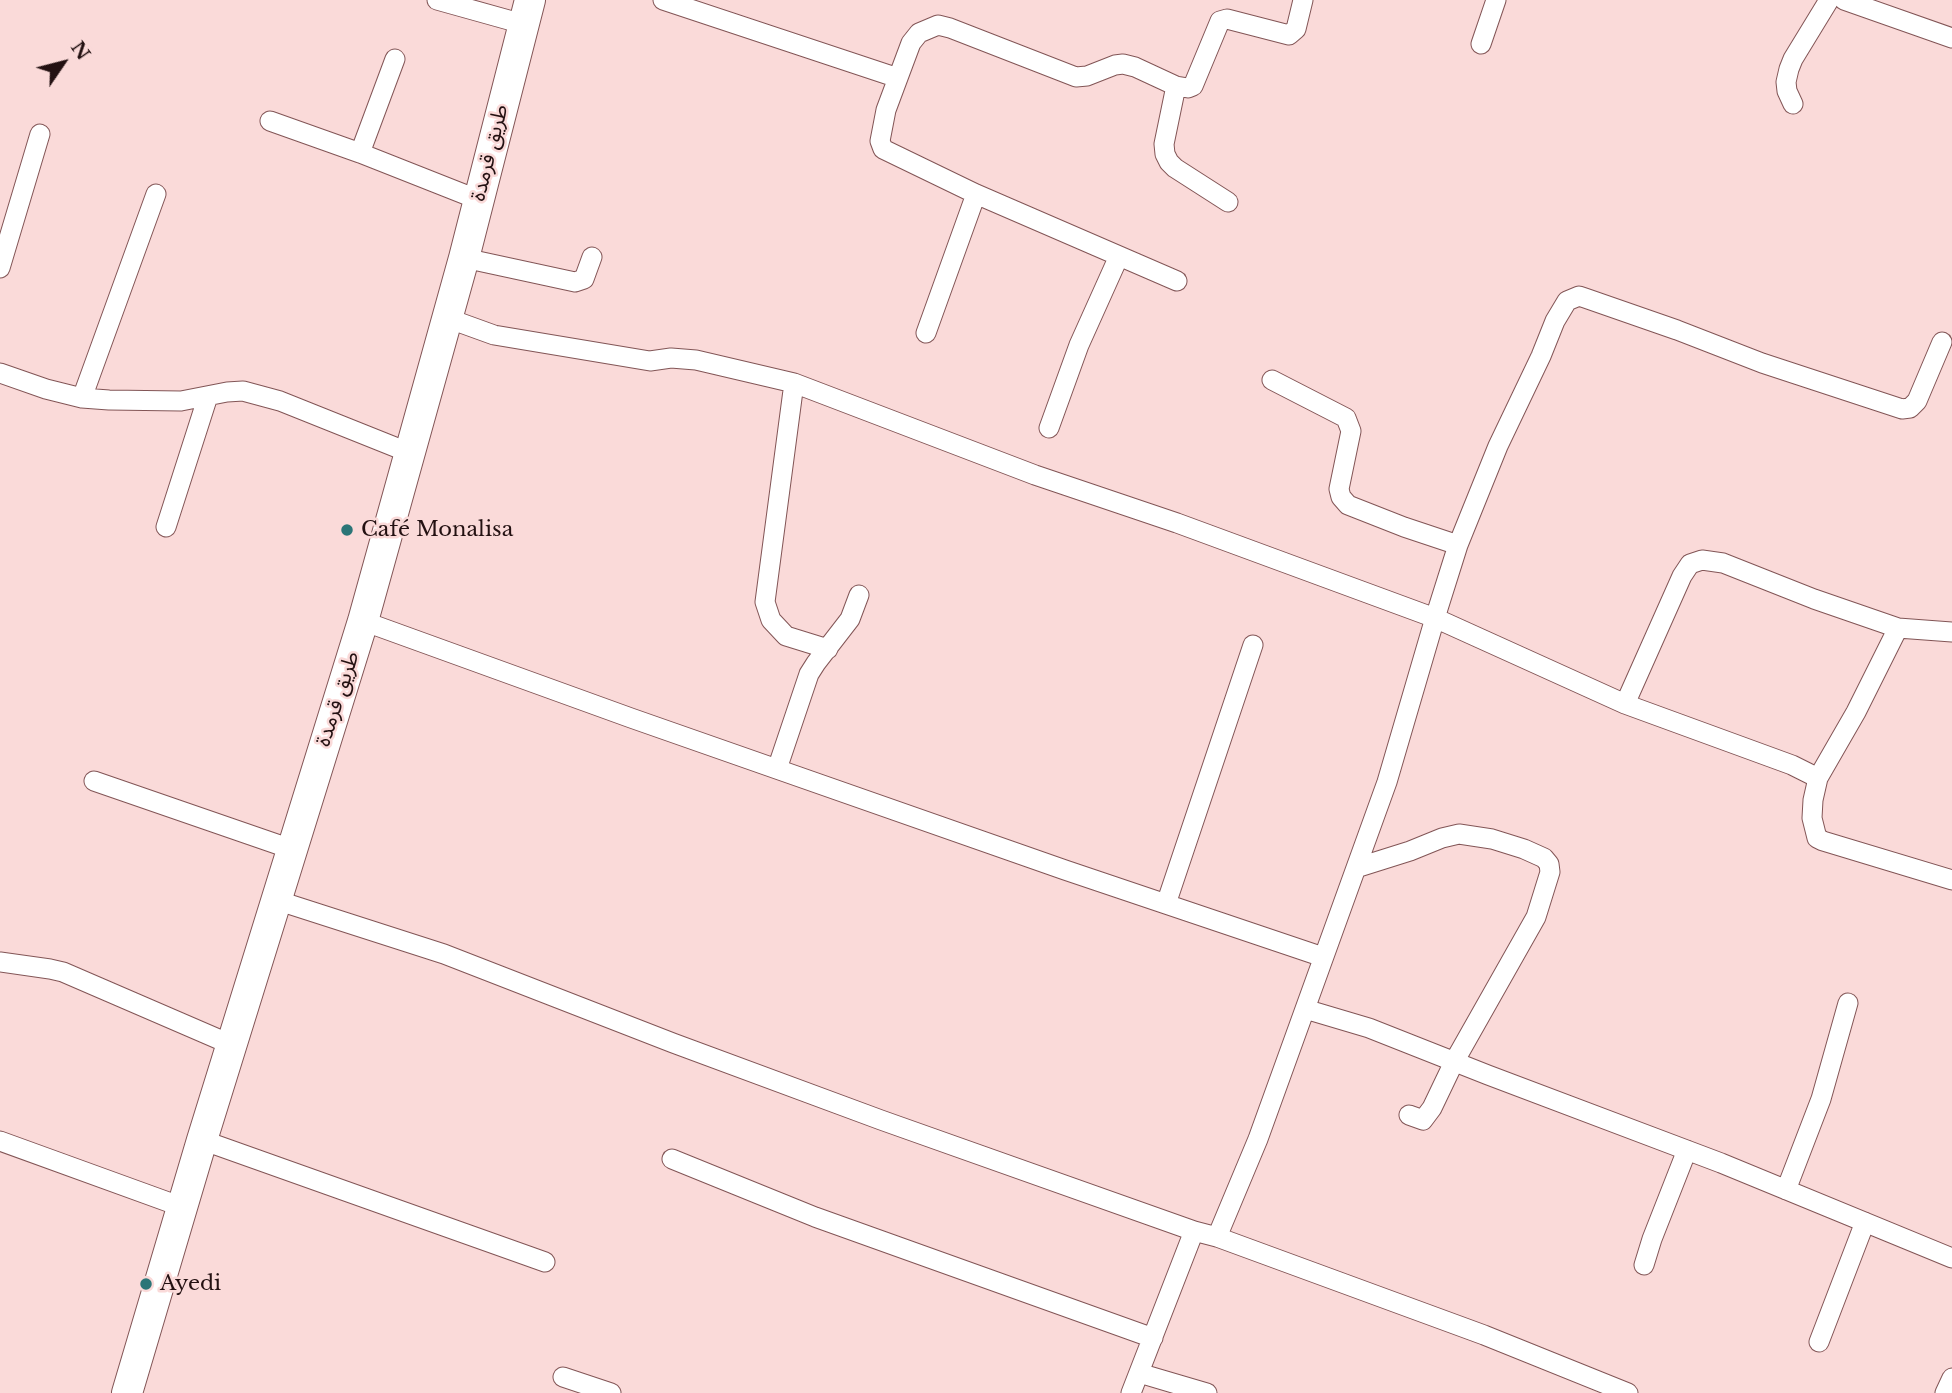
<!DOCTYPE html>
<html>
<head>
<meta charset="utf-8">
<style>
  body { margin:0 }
  #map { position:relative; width:1952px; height:1393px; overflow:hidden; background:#fadad9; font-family:"Libre Baskerville",serif }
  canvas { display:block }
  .north { position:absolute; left:28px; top:28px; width:70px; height:70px; -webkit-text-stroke:5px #fadad9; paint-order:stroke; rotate:55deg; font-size:19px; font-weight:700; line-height:28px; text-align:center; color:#231112 }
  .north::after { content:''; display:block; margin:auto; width:24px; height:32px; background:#231112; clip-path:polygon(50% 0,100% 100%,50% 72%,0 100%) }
</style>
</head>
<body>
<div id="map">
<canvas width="1952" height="1393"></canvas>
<div class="north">N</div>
</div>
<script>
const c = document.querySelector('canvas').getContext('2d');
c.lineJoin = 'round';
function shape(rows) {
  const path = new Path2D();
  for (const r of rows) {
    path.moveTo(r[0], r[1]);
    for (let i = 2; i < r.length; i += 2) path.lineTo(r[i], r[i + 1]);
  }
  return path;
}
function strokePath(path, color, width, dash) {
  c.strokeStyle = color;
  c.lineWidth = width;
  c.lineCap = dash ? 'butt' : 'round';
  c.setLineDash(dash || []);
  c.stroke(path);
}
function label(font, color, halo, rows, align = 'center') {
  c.font = font + ' "Libre Baskerville","Noto Sans Arabic",serif';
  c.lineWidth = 5;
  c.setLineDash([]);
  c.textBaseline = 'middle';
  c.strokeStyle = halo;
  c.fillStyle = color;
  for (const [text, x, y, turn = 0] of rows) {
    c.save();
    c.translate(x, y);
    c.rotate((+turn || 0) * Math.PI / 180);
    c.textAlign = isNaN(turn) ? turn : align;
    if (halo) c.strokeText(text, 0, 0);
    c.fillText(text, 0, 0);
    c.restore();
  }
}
const street = shape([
  [437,0,523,24],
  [663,0,898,78],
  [1844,0,1952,38],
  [1481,44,1496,0],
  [1176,86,1164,144,1165,154,1169,162,1175,168,1228,202],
  [1793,104,1787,91,1786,82,1789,69,1793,59,1829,0],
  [270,121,360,153,479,200],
  [360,153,395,59],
  [464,258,575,282,584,279,592,257],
  [0,268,40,134],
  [1177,281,976,194,883,149,880,141,886,110,911,43,919,33,938,25,950,28,1076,77,1087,76,1115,65,1123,64,1135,67,1176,86,1188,88,1193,86,1220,21,1227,19,1289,35,1296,29,1303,0],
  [447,318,494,335,650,361,671,358,696,360,794,383,1035,475,1177,523,1435,618,1625,704,1792,765,1818,778,1813,800,1812,818,1817,838,1823,841,1952,880],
  [926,333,976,194],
  [0,373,46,389,82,398,109,400,181,401,227,392,243,391,280,401,410,453],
  [1272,380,1346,418,1351,431,1339,489,1341,497,1348,505,1404,527,1458,545],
  [794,383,765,602,771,620,786,636,828,649],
  [82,398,156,194],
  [1049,428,1079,345,1119,256],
  [166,527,208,396],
  [363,621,631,718,1065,870,1323,957],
  [1625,704,1682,576,1690,564,1702,560,1723,563,1814,599,1898,628],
  [777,769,809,674,816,663,850,619,859,595],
  [1818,778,1856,712,1898,628,1952,632],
  [94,781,291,849],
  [1356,868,1410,851,1442,838,1459,834,1492,839,1524,849,1544,858,1549,864,1550,872,1536,917,1454,1062,1432,1108,1423,1120,1409,1115],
  [276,900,444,954,673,1043,881,1120,1194,1231,1217,1237,1484,1335,1628,1393],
  [1166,904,1253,645],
  [0,962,50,969,63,972,232,1045],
  [1305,1009,1369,1028,1488,1075,1721,1163,1952,1258],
  [202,1140,545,1262],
  [0,1141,182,1207],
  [672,1159,815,1217,1153,1338],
  [1786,1190,1821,1099,1848,1003],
  [1217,1237,1258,1139,1387,782,1435,618,1458,545,1498,446,1541,356,1555,321,1567,301,1579,296,1585,298,1677,330,1762,363,1902,409,1910,408,1917,401,1942,342],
  [1644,1265,1652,1239,1687,1150],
  [1819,1342,1865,1222],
  [1139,1373,1207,1393],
  [563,1377,611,1393],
  [1131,1393,1194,1231],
  [1945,1393,1952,1378]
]);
const primary = shape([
  [127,1393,202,1140,363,621,464,258,530,0]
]);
strokePath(street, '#825556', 21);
strokePath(primary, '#825556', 32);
strokePath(street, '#fff', 19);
strokePath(primary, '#fff', 30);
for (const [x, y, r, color] of [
  [347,530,7,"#2b7577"],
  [146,1284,7,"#2b7577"]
]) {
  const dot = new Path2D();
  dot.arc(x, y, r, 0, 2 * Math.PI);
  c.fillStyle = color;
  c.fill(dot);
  strokePath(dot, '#fadad9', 2.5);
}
label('21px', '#231112', '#fadad9', [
  ["طريق قرمدة",490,153,-76],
  ["طريق قرمدة",338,699,-72]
]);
label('21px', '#231112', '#fadad9', [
  ["Café Monalisa",361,530],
  ["Ayedi",160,1284]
], 'left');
</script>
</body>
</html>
